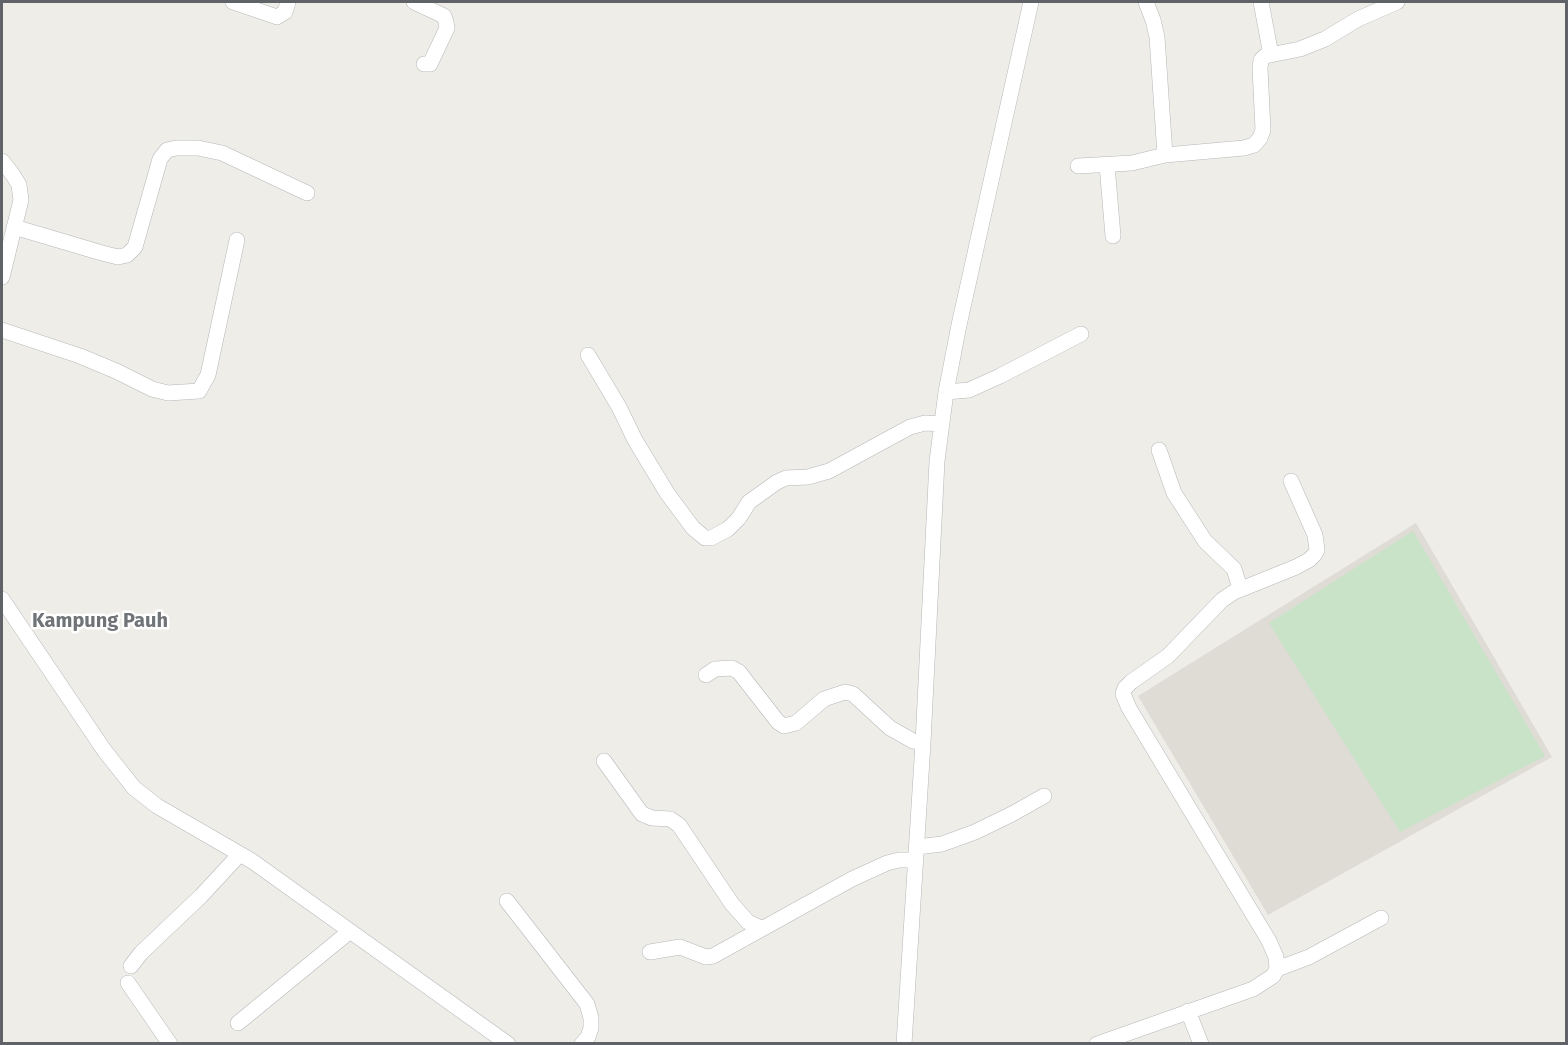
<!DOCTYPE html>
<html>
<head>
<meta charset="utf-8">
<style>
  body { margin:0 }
  #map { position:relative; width:1568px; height:1045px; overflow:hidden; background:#efede7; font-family:"Fira Sans",sans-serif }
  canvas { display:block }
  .frame { position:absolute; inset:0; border:3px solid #5f6266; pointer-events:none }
</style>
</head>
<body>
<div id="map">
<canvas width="1568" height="1045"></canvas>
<div class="frame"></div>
</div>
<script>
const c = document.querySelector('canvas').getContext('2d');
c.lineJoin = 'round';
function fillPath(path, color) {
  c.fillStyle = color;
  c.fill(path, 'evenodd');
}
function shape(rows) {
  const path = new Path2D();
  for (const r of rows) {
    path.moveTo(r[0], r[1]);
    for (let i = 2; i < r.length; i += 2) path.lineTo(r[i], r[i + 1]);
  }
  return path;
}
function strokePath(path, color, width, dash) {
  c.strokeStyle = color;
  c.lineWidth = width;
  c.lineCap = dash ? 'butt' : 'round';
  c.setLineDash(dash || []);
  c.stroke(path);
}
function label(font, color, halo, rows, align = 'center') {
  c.font = font + ' "Fira Sans",sans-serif';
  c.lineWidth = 5;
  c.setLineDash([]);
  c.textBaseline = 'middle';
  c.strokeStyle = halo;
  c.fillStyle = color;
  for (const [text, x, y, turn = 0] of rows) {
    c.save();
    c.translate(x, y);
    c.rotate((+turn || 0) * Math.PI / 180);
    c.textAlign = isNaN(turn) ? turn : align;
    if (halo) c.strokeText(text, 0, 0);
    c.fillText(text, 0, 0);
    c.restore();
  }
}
fillPath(shape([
  [1416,523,1552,757,1268,915,1138,696]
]), '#dfdcd6');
fillPath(shape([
  [1413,531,1545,756,1400,832,1269,623]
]), '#c8e3c7');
const minor = shape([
  [233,2,277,17,285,12,288,2],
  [414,2,444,16,446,22,447,28,430,64,424,64],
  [1146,2,1153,20,1157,37,1165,155,1244,148,1254,145,1260,138,1263,130,1260,68,1261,60,1265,56,1300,49,1325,39,1358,19,1397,2],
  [1261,2,1271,55],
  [2,161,13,175,19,185,21,200,2,277],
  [1107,165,1113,236],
  [1078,166,1132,163,1165,155],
  [14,227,102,253,118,257,127,255,135,247,160,159,167,150,176,148,198,148,222,153,307,193],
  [2,330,80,356,116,371,152,389,168,393,199,391,208,375,237,240],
  [588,355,619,407,635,440,667,493,693,528,705,538,711,538,728,529,739,518,749,502,777,482,786,478,808,477,829,471,910,427,925,423,942,424],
  [946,392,969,390,1000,376,1081,334],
  [1159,450,1174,493,1205,541,1234,569,1240,588],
  [2,599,104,750,134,788,157,806,252,861,508,1044],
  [706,675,715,669,732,668,739,672,778,722,784,726,796,723,824,699,845,692,853,694,890,728,913,741,923,743],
  [604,761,642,814,652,818,670,819,679,825,732,904,748,922,761,928],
  [917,847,942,844,975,832,1012,814,1044,796],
  [507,901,587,1004,591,1018,591,1028,588,1037,582,1044],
  [650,952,680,947,706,957,713,956,852,879,887,863,899,860,916,860],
  [131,966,141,953,201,896,240,854],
  [1277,969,1309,957,1381,918],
  [128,983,170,1044],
  [1188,1011,1201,1044],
  [238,1023,349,932],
  [904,1044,923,743,937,461,946,392,959,325,1031,2],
  [1097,1044,1253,989,1273,976,1277,969,1276,957,1269,941,1129,708,1123,694,1125,688,1131,682,1168,656,1222,600,1234,592,1296,567,1309,560,1315,554,1317,550,1315,535,1291,481]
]);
strokePath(minor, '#b4b7ba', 16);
strokePath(minor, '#fff', 15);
label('bold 20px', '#707477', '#fff', [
  ["Kampung Pauh",100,621]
]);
</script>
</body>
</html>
